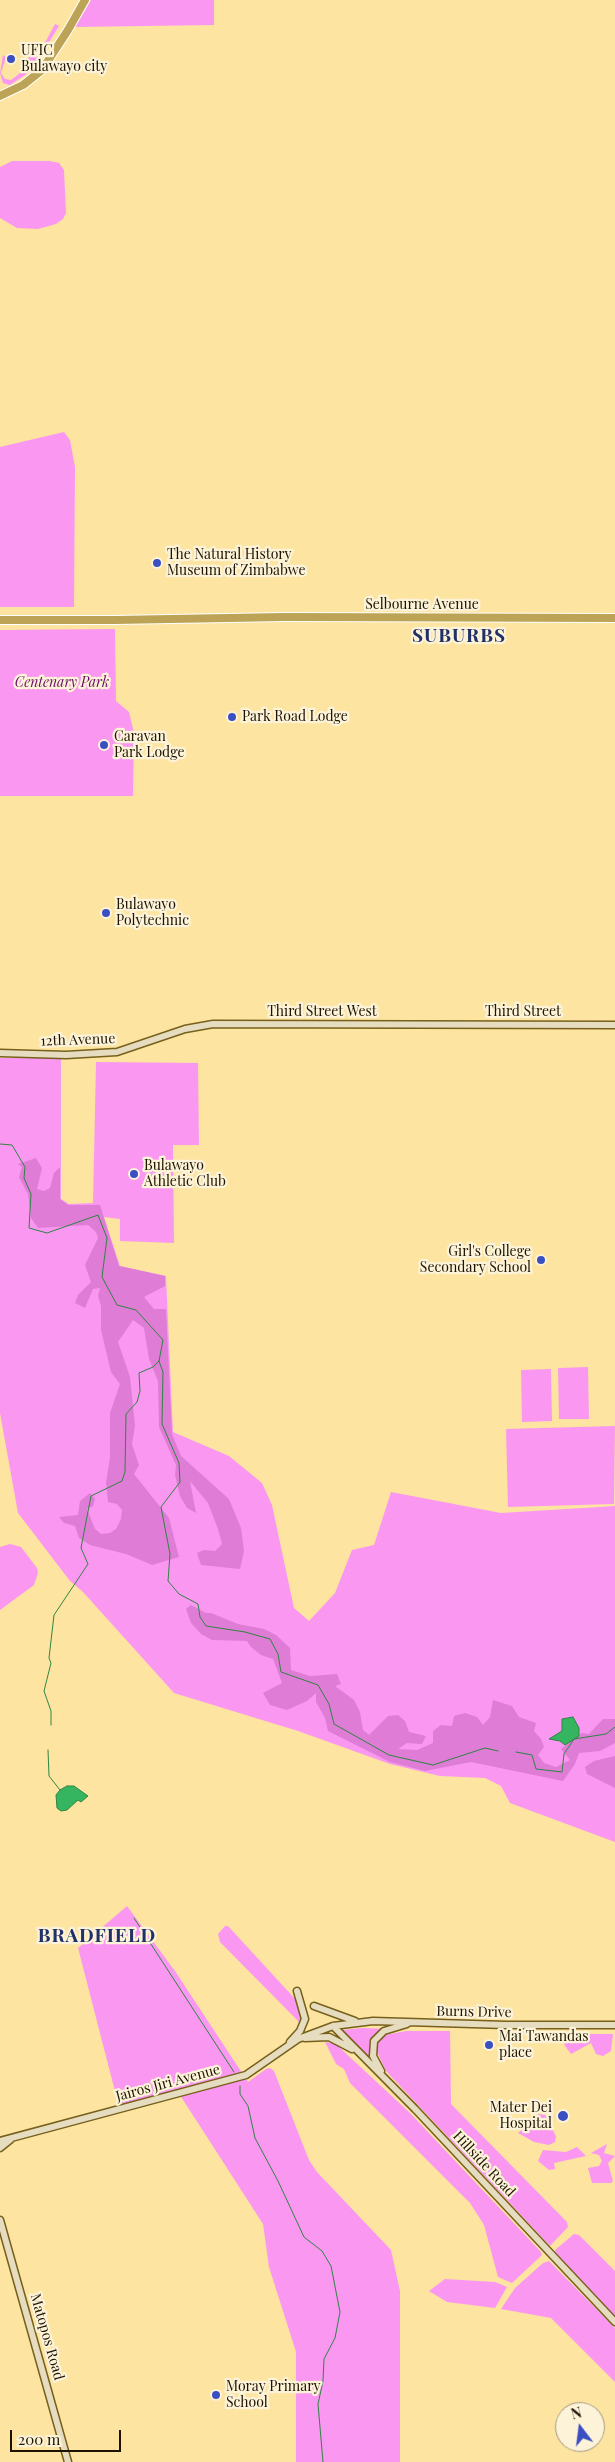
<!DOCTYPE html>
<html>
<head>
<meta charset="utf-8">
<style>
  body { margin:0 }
  #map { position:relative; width:615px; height:2462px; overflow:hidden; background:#fde4a1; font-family:"Playfair Display",serif }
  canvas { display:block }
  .north { position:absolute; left:555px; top:2402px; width:50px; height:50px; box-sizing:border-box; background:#fcf3d9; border:1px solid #a29982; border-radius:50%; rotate:345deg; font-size:14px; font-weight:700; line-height:20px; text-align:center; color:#1c1300 }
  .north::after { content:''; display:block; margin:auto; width:18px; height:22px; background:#3a4fc2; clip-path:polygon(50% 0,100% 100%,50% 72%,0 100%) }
  .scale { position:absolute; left:10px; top:2430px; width:111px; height:22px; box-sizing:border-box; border:2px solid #1c1300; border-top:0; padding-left:6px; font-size:15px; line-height:18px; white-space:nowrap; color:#1c1300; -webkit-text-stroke:4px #fcf3d9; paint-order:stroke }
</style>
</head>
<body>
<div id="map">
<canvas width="615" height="2462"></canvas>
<div class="north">N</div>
<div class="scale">200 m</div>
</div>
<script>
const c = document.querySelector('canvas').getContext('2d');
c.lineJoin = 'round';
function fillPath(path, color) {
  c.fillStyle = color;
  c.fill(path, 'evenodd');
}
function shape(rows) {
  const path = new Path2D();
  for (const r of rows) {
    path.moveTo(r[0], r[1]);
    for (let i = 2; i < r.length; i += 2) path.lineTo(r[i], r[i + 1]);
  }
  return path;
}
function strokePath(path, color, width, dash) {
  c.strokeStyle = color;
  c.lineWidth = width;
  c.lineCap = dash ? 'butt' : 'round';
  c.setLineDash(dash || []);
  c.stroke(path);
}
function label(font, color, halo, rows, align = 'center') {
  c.font = font + ' "Playfair Display",serif';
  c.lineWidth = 4.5;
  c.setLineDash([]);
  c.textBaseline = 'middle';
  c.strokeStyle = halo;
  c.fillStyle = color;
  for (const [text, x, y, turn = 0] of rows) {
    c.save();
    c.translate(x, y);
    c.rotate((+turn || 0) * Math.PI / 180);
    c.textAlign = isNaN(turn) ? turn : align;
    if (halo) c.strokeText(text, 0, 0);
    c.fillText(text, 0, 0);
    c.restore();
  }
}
fillPath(shape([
  [91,0,214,0,214,25,75,27],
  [55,24,59,26,31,71,10,85,3,83,0,73,3,55,6,57,1,73,5,79,11,80,19,74,35,47,41,50],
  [12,161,50,161,59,163,64,170,66,213,63,219,56,224,38,229,17,228,0,218,0,167],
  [64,432,70,440,75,467,74,607,0,607,0,447],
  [115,629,116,701,129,712,134,733,133,796,0,796,0,630],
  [0,1058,61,1058,61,1199,69,1204,93,1203,96,1062,198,1063,199,1145,173,1145,174,1243,120,1241,120,1219,104,1217,120,1266,166,1276,173,1432,229,1456,262,1483,272,1505,294,1608,309,1621,335,1593,352,1550,374,1545,391,1492,501,1513,615,1506,615,1842,510,1803,501,1786,485,1778,440,1776,390,1764,298,1731,174,1693,83,1592,70,1581,18,1513,0,1413],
  [588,1367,589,1419,559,1419,558,1368],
  [551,1369,552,1421,522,1422,521,1370],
  [615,1426,614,1504,508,1507,506,1429],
  [10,1544,21,1547,37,1568,38,1573,34,1585,0,1610,0,1547],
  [127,1906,175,1971,248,2082,266,2069,270,2068,274,2071,309,2160,317,2172,391,2250,400,2291,400,2462,296,2462,296,2352,269,2267,263,2224,178,2092,126,2106,117,2099,78,1948],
  [225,1926,228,1926,297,2001,302,2014,301,2024,220,1942,218,1934],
  [362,2028,388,2029,376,2035,372,2040,370,2048,373,2062,342,2030],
  [406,2031,450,2031,451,2104,567,2222,568,2227,550,2246,386,2071,376,2050,378,2041,385,2035],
  [561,2034,613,2034,611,2051,603,2056,596,2054,591,2043,571,2054,565,2046],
  [325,2042,332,2043,339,2047,410,2113,541,2252,542,2255,512,2283,498,2277,484,2225,470,2203,350,2083,344,2069,336,2064],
  [539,2114,545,2115,550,2120,551,2127,556,2136,555,2142,549,2145,534,2142,518,2133],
  [607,2144,604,2153,615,2156,608,2163,613,2181,611,2183,592,2183,588,2168,599,2166,602,2161,599,2155,591,2153],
  [577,2147,586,2156,554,2163,555,2169,549,2170,538,2161,543,2150,566,2152],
  [574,2234,579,2235,615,2271,615,2317,556,2256,555,2250],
  [549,2261,615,2328,615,2382,551,2318,501,2309,515,2288,543,2263],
  [445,2279,495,2282,507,2287,495,2308,447,2302,429,2291]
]), '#fa98f1');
fillPath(shape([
  [36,1158,42,1168,37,1189,44,1191,50,1188,54,1173,60,1167,60,1199,68,1205,100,1205,119,1266,165,1276,165,1286,144,1297,154,1309,166,1309,172,1434,181,1456,229,1499,241,1528,244,1551,240,1569,201,1565,197,1553,204,1550,215,1551,222,1544,218,1529,208,1503,190,1481,196,1513,187,1508,180,1496,175,1475,176,1465,159,1427,158,1381,149,1359,144,1328,133,1320,118,1342,130,1377,135,1426,132,1444,139,1465,134,1474,169,1518,179,1557,152,1565,126,1554,90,1545,79,1538,75,1526,64,1523,59,1517,78,1515,80,1501,90,1493,95,1499,93,1506,87,1509,95,1529,101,1534,110,1533,116,1529,121,1519,122,1510,117,1504,108,1502,106,1483,110,1457,110,1413,120,1384,111,1372,101,1330,101,1306,98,1296,100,1288,93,1289,85,1308,75,1303,78,1295,91,1282,85,1265,98,1238,96,1232,88,1225,38,1228,31,1218,28,1194,19,1177,22,1167,18,1164],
  [191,1605,206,1613,211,1613,238,1624,264,1629,276,1635,290,1648,291,1670,310,1676,337,1674,341,1684,335,1686,354,1700,360,1712,363,1730,369,1735,388,1716,398,1715,405,1721,409,1732,426,1736,422,1744,407,1743,398,1749,417,1750,433,1743,433,1731,441,1725,452,1726,454,1716,465,1713,477,1717,483,1725,490,1717,493,1700,512,1706,519,1717,536,1723,534,1731,541,1739,544,1747,538,1755,544,1763,556,1767,570,1760,561,1749,582,1733,589,1734,603,1719,615,1719,615,1743,600,1751,579,1753,575,1764,563,1781,471,1762,425,1771,390,1762,328,1731,325,1718,316,1702,316,1693,307,1701,287,1710,270,1705,263,1693,282,1683,273,1659,261,1655,251,1647,247,1641,212,1640,201,1634,191,1623,186,1609],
  [615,1756,615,1788,587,1774,585,1767,594,1761]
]), '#de7cd6');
const water = shape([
  [573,1717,579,1728,579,1736,565,1745,560,1741,549,1739,562,1731,562,1719,573,1717],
  [67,1786,74,1786,88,1796,81,1802,78,1800,67,1810,61,1811,57,1808,56,1795,60,1790,67,1786]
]);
fillPath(water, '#36b560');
strokePath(water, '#2e8443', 1);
strokePath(shape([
  [0,1144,12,1145,25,1167,24,1178,31,1194,29,1228,47,1233,98,1215,107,1238,102,1277,117,1305,136,1310,163,1340,159,1361,153,1367,139,1373,140,1391,137,1402,126,1414,125,1472,122,1481,91,1496,81,1548,88,1564,54,1615,49,1658,51,1663,44,1691,51,1711,51,1725],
  [159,1361,163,1372,162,1424,179,1463,180,1482,161,1507,170,1554,168,1581,179,1594,198,1604,200,1617,206,1626,245,1632,270,1639,278,1654,281,1672,318,1685,329,1704,334,1724,389,1755,433,1765,485,1748,498,1751],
  [48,1750,49,1776,60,1790],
  [516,1752,532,1755,536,1769,562,1772,564,1754,574,1739,606,1734,615,1727],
  [134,1918,234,2072],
  [240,2086,240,2094,248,2106,255,2138,278,2181,304,2237,322,2251,331,2266,340,2312,335,2338,324,2359,323,2381,318,2404,323,2462]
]), '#2e8443', 1);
const secondary = shape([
  [0,1053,66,1055,117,1052,185,1029,213,1024,615,1025],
  [314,2006,355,2021],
  [333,2026,415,2109,615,2322],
  [305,2038,329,2037,352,2049],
  [290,2042,300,2031,305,2019,297,1991],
  [381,2071,373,2056,374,2041,384,2031,407,2024],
  [0,2141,246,2075,298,2039,333,2026,373,2021,506,2025,615,2025],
  [0,2148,10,2140],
  [0,2220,68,2462]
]);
const trunk = shape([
  [0,96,23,85,42,70,68,30,85,0],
  [0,620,115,620,284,617,615,618]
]);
strokePath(secondary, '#76601c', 9);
strokePath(trunk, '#fff', 10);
strokePath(secondary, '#e6dcbf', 6);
strokePath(trunk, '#bca356', 8);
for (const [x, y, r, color] of [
  [11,59,5,"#3a4fc2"],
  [157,563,5,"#3a4fc2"],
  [232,717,5,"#3a4fc2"],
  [104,745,5,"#3a4fc2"],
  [106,913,5,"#3a4fc2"],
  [134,1174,5,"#3a4fc2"],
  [541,1260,5,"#3a4fc2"],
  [489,2045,5,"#3a4fc2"],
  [563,2116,6,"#3a4fc2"],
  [216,2395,5,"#3a4fc2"]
]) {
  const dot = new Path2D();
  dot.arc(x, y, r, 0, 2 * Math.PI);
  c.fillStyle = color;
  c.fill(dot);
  strokePath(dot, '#fcf3d9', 2);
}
label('14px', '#1c1300', '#fcf3d9', [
  ["UFIC",21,51],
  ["Bulawayo city",21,67],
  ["The Natural History",167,555],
  ["Museum of Zimbabwe",167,571],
  ["Park Road Lodge",242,717],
  ["Caravan",114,737],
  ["Park Lodge",114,753],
  ["Bulawayo",116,905],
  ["Polytechnic",116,921],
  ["Bulawayo",144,1166],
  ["Athletic Club",144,1182],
  ["Girl's College",531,1252,"right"],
  ["Secondary School",531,1268,"right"],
  ["Mai Tawandas",499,2037],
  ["place",499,2053],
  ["Mater Dei",552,2108,"right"],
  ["Hospital",552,2124,"right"],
  ["Moray Primary",226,2387],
  ["School",226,2403]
], 'left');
label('14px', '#1c1300', '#fcf3d9', [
  ["Selbourne Avenue",422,605],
  ["Third Street West",322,1012],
  ["Third Street",523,1012],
  ["12th Avenue",78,1040,-2],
  ["Burns Drive",474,2012,1],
  ["Jairos Jiri Avenue",168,2083,-15],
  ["Hillside Road",484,2164,47],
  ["Matopos Road",47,2337,74]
]);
label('italic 14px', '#690e65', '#fcf3d9', [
  ["Centenary Park",62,683]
]);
c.letterSpacing = '1px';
label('bold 19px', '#223068', '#fcf3d9', [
  ["SUBURBS",459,636],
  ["BRADFIELD",97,1936]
]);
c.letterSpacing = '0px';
</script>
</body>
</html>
